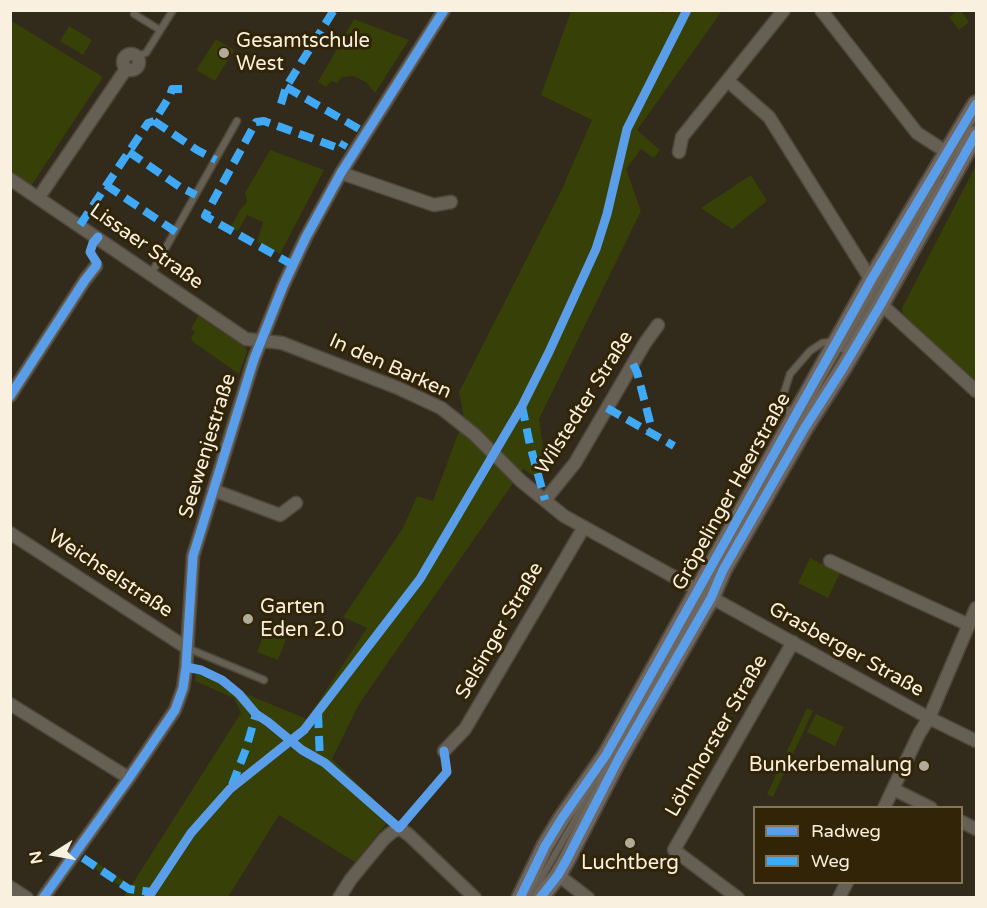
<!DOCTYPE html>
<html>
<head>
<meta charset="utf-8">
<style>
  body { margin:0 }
  #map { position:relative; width:987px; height:908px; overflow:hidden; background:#322a1a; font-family:"Varela Round",sans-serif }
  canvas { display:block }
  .frame { position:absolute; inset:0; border:12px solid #f9f0df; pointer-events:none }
  .legend { position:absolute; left:753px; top:806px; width:210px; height:78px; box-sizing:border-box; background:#322406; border:2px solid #82765d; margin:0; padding:8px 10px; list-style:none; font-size:18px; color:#f9f0df }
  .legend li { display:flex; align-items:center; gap:12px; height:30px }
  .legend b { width:30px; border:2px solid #82765d }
  .north { position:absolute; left:24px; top:824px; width:60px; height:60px; -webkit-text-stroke:4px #322406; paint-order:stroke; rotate:259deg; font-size:16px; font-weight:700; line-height:24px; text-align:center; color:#f9f0df }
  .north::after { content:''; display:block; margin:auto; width:21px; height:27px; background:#f9f0df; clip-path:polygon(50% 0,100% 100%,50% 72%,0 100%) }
</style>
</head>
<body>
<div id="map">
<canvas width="987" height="908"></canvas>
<div class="frame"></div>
<ul class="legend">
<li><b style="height:8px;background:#5a9eea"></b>Radweg</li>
<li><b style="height:8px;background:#3fa9f5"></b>Weg</li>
</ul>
<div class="north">N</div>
</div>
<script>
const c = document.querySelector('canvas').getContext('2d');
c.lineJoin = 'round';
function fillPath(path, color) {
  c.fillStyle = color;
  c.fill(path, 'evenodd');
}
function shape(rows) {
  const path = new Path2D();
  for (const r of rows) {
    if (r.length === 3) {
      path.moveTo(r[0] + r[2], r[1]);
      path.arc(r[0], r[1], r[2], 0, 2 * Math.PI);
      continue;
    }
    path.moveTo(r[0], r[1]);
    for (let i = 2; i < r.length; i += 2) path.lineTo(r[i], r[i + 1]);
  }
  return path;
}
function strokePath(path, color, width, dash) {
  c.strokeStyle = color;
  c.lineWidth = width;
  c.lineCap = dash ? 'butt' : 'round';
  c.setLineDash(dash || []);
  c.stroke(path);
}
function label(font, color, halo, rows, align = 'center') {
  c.font = font + ' "Varela Round",sans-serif';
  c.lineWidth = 6;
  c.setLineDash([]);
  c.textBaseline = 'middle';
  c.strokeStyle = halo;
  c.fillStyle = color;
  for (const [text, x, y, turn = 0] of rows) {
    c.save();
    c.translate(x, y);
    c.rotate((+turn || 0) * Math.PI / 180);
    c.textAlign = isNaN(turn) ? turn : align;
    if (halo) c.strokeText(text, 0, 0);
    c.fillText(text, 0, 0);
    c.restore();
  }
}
fillPath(shape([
  [656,10,664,13,666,11,722,11,637,130,660,150,654,158,641,149,626,169,641,211,539,419,546,468,539,479,523,469,359,704,332,759,396,821,386,824,355,862,279,815,228,897,124,897,127,891,84,861,87,856,131,886,241,713,234,698,195,681,196,666,230,681,246,694,307,719,367,628,343,617,403,528,417,496,433,501,464,418,459,392,562,189,592,120,541,95,571,11],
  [958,10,961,11,969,22,959,30,949,17],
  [354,19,409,40,375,93,366,82,353,76,342,77,337,83,331,81,326,87,318,82],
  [10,20,103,77,31,186,11,171],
  [69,26,92,40,83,55,60,41],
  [216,39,234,50,215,81,196,70],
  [270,150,324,170,280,254,257,242,263,222,247,215,238,231,230,228,240,210,247,202,245,193],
  [976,165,976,382,903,314,902,308],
  [751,175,767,201,732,229,701,208],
  [198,316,246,348,247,352,239,374,193,342,191,338,195,332,191,329],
  [810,558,840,573,828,598,798,583],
  [268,623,289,631,278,660,257,652],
  [807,708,813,711,773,797,767,794],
  [816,714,844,727,835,746,807,732]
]), '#374007');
const lane = shape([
  [134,14,160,30],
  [137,56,146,53,173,10],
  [151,274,237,121],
  [842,349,940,182],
  [791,418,787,408,783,396,790,374,810,351,822,343,834,341],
  [187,648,264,680],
  [530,898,599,778]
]);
const street = shape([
  [821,10,917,133,948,153],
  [131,62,8],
  [728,81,769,117,871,280],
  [679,152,682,137,784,10],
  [341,173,434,205,451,202],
  [10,179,246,339,282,343,398,388,441,408,474,434,521,481,564,516,929,718,976,741],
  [39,197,126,69],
  [881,304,976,391],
  [10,396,85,280,96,266],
  [213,490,280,515,296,503],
  [545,500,575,463,645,343,658,325],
  [10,533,187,648],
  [830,561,969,625],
  [10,704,129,778],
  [444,751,465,729,584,527],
  [893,789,931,808],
  [884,808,919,734,929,718,976,608],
  [962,822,976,829],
  [558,875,588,898],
  [10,887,27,898],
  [43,898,129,778,175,710,183,688,186,667,193,556,254,359,283,286,306,237,341,173,444,10],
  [339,898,351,879,384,839,391,833,399,828,409,835,475,898],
  [738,898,674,850,793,642],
  [839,898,847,882]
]);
const secondary = shape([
  [520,898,545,846,562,818,606,755,871,280,976,104],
  [540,898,558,875,567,859,619,758,711,598,723,570,804,429,843,368,881,304,976,134]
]);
strokePath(lane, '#4f473b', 9);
strokePath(street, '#4f473b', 15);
strokePath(secondary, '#4f473b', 20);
strokePath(lane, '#655f54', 6);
strokePath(street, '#655f54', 12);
strokePath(secondary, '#6e665f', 16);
strokePath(shape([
  [528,898,589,792,832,361,976,114]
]), '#696458', 1.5);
strokePath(shape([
  [286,87,366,133],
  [281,104,286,87,334,10],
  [154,121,197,150,216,160],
  [129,152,180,187,196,195],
  [106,185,176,232],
  [80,225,148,123,154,121,170,96,172,89,182,89],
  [293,265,205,216,256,122,264,121,341,149,345,142],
  [633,364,637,372,651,426,650,432],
  [522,406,530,445,545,500],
  [607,408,674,446],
  [318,713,320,760],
  [232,785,246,749,256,714],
  [83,858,129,889,151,892]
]), '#3fa9f5', 8, [15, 8]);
strokePath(shape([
  [10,396,85,280,96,266,97,263,90,252,93,243,98,237],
  [186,667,201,670,222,680,239,694,256,714,268,722,302,750,325,763,399,828,447,772,444,751],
  [43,898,129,778,175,710,183,688,186,667,193,556,254,359,283,286,306,237,341,173,444,10],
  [148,898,191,833,230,789,304,730,420,579,522,406,549,352,596,249,607,214,627,129,687,10],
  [520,898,545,846,562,818,606,755,871,280,976,104],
  [540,898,558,875,567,859,619,758,711,598,723,570,804,429,843,368,881,304,976,134]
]), '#5a9eea', 9);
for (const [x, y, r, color] of [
  [224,53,6,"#b3ab9a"],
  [248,619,6,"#b3ab9a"],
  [924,766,6,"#b3ab9a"],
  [630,843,6,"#b3ab9a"]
]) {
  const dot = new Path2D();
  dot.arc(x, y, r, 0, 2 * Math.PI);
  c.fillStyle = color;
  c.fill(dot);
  strokePath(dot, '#322406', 2);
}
label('20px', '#f9f0df', '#322406', [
  ["Gesamtschule",236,42],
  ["West",236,65],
  ["Garten",260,608],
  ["Eden 2.0",260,631],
  ["Bunkerbemalung",912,766,"right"],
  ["Luchtberg",630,864,"center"]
], 'left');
label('20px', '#f9f0df', '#322406', [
  ["Lissaer Straße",146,247,35],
  ["In den Barken",390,367,24],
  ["Wilstedter Straße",585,403,-58],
  ["Seewenjestraße",208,446,-73],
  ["Gröpelinger Heerstraße",732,492,-61],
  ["Weichselstraße",110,574,33],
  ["Selsinger Straße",500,631,-60],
  ["Grasberger Straße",846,650,29],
  ["Löhnhorster Straße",717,736,-60]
]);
</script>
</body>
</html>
